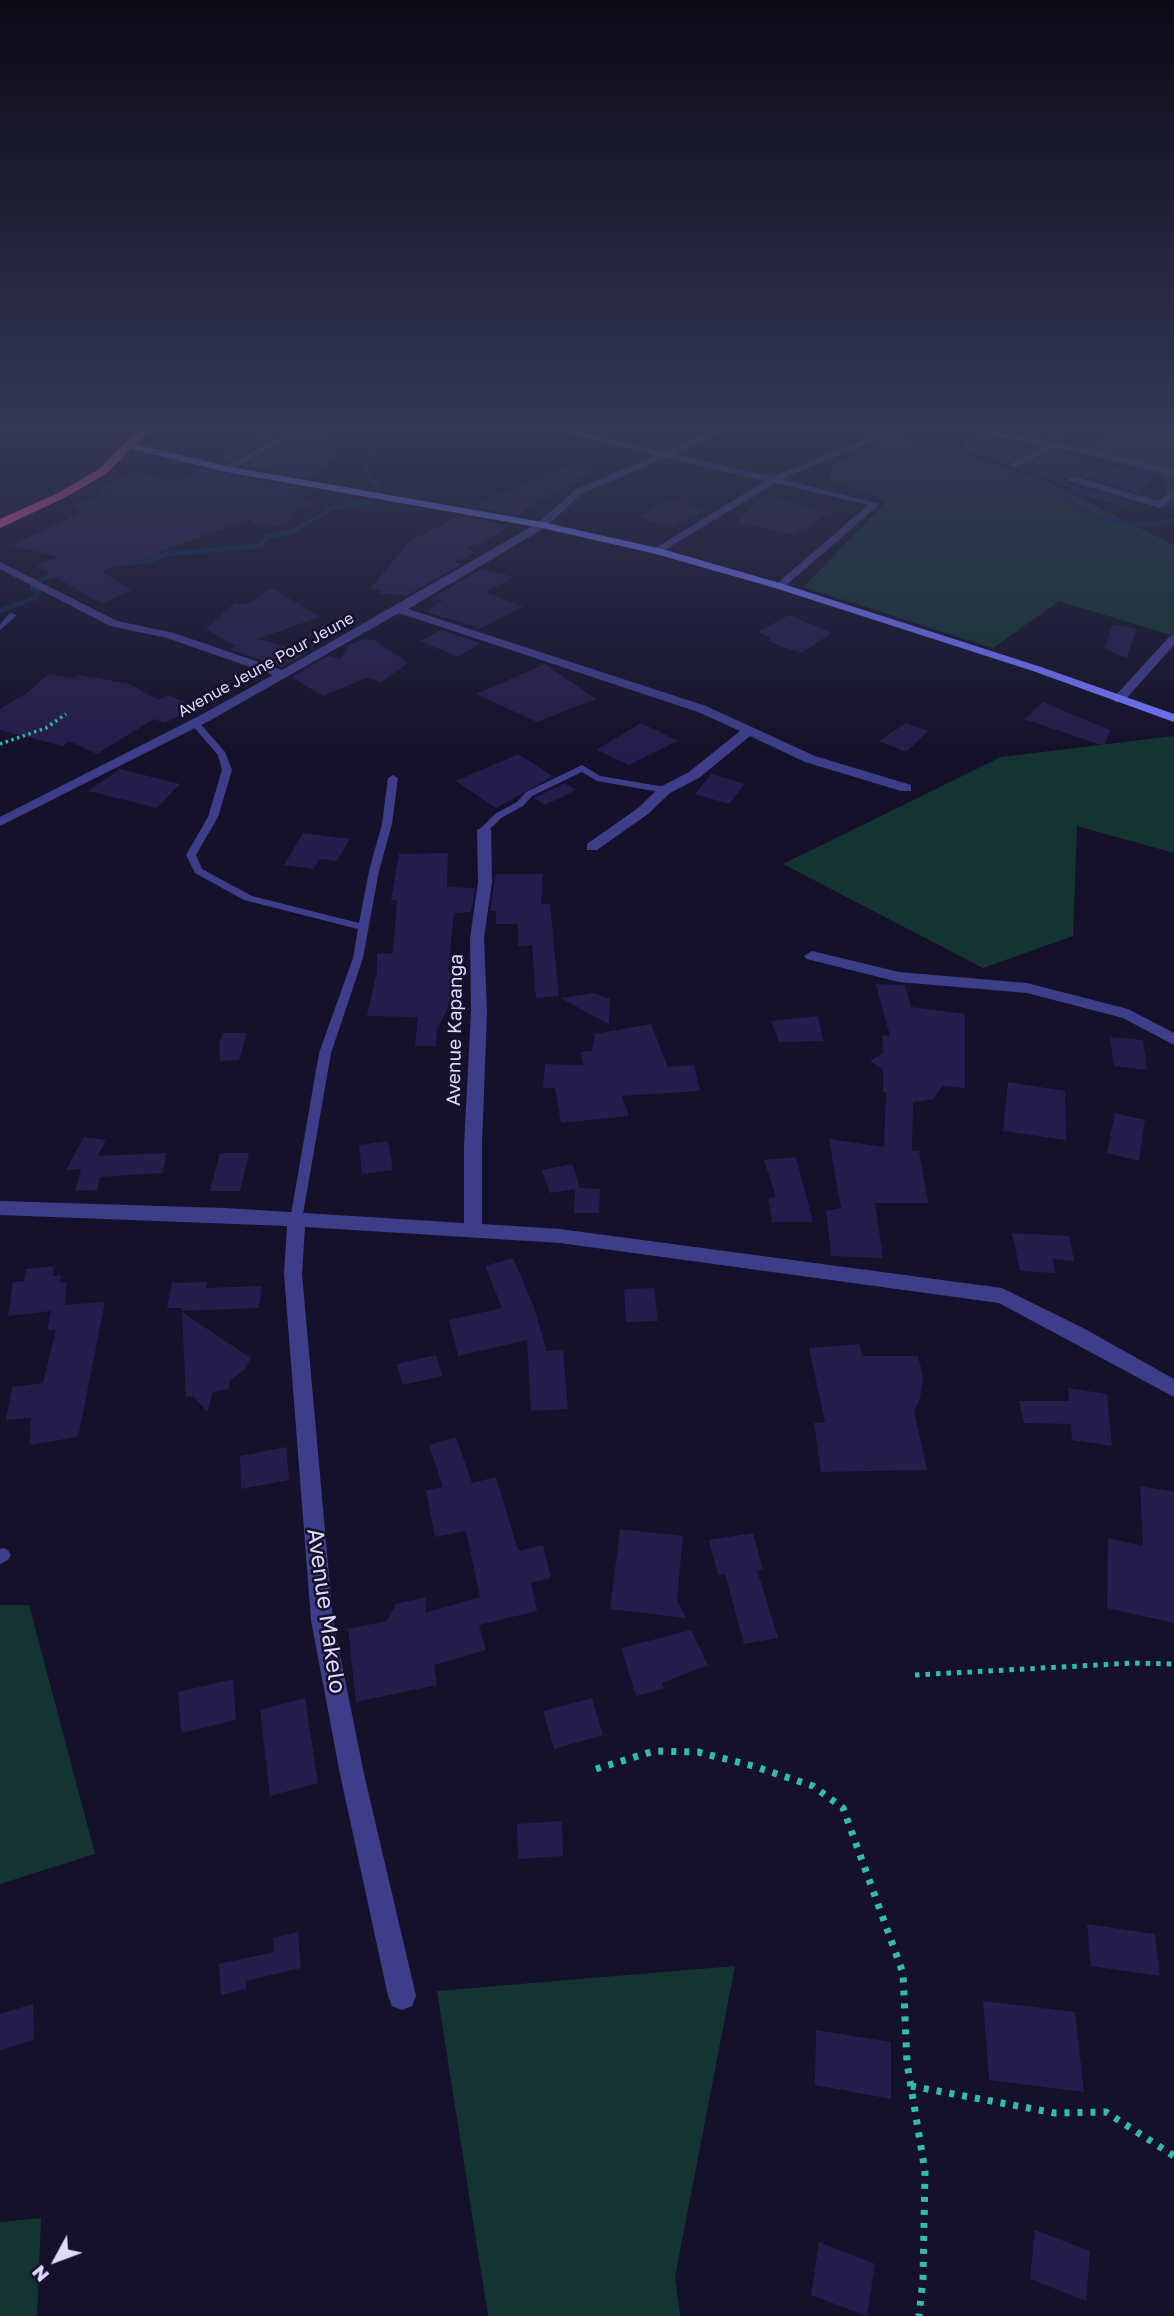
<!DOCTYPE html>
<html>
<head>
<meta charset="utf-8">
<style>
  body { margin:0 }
  #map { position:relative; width:1174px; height:2316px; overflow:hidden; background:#15112a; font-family:"Golos Text",sans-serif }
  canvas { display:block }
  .north { position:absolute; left:21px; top:2225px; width:70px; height:70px; -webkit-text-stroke:5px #15112a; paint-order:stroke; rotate:229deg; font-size:19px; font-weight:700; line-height:28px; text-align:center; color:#dedbff }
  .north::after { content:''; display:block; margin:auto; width:24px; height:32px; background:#dedbff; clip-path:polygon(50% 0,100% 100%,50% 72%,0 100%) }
</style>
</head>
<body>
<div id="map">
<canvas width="1174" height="2316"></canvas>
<div class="north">N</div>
</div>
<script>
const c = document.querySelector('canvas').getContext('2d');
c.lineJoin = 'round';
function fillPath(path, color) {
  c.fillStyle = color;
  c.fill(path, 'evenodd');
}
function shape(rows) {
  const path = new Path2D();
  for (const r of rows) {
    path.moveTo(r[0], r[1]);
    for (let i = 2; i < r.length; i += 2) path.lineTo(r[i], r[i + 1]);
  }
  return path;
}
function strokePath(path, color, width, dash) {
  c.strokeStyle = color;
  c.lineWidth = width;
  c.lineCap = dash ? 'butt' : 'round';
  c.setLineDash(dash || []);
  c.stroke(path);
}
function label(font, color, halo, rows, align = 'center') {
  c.font = font + ' "Golos Text",sans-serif';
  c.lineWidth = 5;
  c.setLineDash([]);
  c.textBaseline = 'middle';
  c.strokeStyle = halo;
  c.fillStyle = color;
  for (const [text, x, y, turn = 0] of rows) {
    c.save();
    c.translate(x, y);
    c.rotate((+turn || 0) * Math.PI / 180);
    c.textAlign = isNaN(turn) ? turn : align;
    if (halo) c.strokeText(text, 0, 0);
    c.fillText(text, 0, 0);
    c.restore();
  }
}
fillPath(shape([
  [857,428,913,428,904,433,1047,482,1174,545,1174,636,1059,601,993,648,803,587,887,501,830,479,831,466,878,444],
  [1096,428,1174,428,1174,515,1161,475,1085,449,1109,433],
  [1174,736,1174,853,1077,826,1073,936,983,968,783,864,1001,757],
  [0,1605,29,1605,95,1854,0,1884],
  [735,1966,675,2277,680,2316,488,2316,437,1991],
  [41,2218,37,2316,0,2316,0,2222]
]), '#143432');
strokePath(shape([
  [835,428,851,433,885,430,1041,483,1093,517,1137,524,1157,524,1174,520],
  [119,564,149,561,167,554,260,546,267,537,291,532,333,508,369,501,379,488,368,475,365,465,383,440,378,431,382,428],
  [0,611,35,598,39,591,33,589,32,583,60,573]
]), '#0d274d', 4.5);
fillPath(shape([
  [268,428,290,428,226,463,215,461],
  [311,428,345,428,313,450,342,451,311,478,243,466],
  [991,428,1082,428,1060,441],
  [966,434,1037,447,1007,464,964,450],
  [1055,451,1093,464,1155,475,1139,493,1073,473,1064,479,1068,484,1131,502,1127,507,1072,492,1077,490,1020,468],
  [588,458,594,471,531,506,519,515,474,507,501,493],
  [201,469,301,488,293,494,316,503,290,514,298,518,269,528,248,520,158,552,161,554,101,571,131,590,102,604,36,566,58,557,12,545,83,512,70,506,106,493,97,490,135,471,179,482],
  [766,494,828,513,794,535,737,522],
  [671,499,706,510,669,528,638,517],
  [458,516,508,525,496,535,467,549,476,553,455,562,462,564,406,596,379,593,382,590,371,588,409,542],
  [481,569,515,577,485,592,523,606,482,628,426,612,443,600,430,599],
  [272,588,320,617,257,639,309,652,282,667,229,649,236,646,206,629,235,603,245,605],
  [789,615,832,633,801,653,767,641,771,638,758,632],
  [1112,625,1136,629,1127,658,1105,649],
  [441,630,480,643,458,657,420,641],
  [365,639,376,641,408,663,381,682,368,677,323,696,292,677,328,656,341,659,349,645],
  [545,664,596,699,537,722,476,694],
  [49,674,74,678,78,675,130,684,158,700,168,695,196,707,165,723,154,719,97,754,69,741,63,746,0,730,0,709,28,692],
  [1043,702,1110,730,1104,746,1024,719],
  [641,723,678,741,629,765,596,750],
  [906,723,928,731,906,752,879,741],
  [518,754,553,776,496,808,456,781],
  [120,769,180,784,157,808,88,791],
  [711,774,745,784,729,804,695,794],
  [565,783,576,790,545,805,534,798],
  [303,833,350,839,337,861,320,859,313,869,284,865],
  [448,853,447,887,475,888,471,912,454,913,448,972,464,975,437,1030,436,1046,415,1046,418,1017,367,1016,377,972,377,954,393,953,397,900,391,900,399,854],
  [496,874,543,874,541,904,550,904,559,996,536,998,532,945,518,946,518,924,496,924,496,911,490,911],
  [876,984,905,985,911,1007,965,1014,965,1088,942,1086,934,1099,913,1102,912,1151,919,1151,928,1203,875,1203,883,1258,831,1256,826,1211,841,1208,829,1139,884,1147,886,1092,883,1092,883,1070,870,1061,883,1053,882,1035,890,1036],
  [594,993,610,999,609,1024,560,998],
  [818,1016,823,1041,779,1042,771,1021],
  [651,1024,668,1067,694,1065,700,1091,622,1096,629,1116,561,1123,555,1088,543,1088,545,1064,583,1065,580,1052,592,1051,595,1034],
  [223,1033,247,1033,239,1060,220,1061,219,1043],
  [1110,1037,1143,1040,1147,1070,1114,1066],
  [1008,1082,1065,1091,1066,1140,1003,1131],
  [1115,1113,1145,1120,1139,1161,1107,1153],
  [84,1137,106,1140,98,1156,166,1153,163,1173,100,1177,97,1190,75,1191,81,1169,66,1170],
  [388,1141,393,1170,362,1174,359,1145],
  [220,1153,249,1153,240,1191,210,1191],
  [796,1157,813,1222,772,1222,768,1198,776,1197,764,1160],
  [572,1164,580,1188,600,1189,599,1213,574,1213,575,1189,550,1193,542,1170],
  [1012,1233,1069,1236,1074,1261,1053,1259,1055,1273,1020,1271],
  [513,1258,534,1307,547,1351,563,1350,568,1409,531,1411,527,1340,458,1356,449,1320,502,1308,485,1266],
  [54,1266,53,1276,61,1275,60,1283,67,1282,65,1305,105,1302,79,1433,77,1437,29,1445,31,1418,6,1420,12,1387,43,1383,56,1330,47,1330,51,1311,8,1316,13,1282,24,1281,26,1269],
  [207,1282,206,1288,262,1286,259,1308,182,1311,182,1308,167,1308,172,1283],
  [654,1288,658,1321,626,1322,624,1289],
  [182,1312,251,1358,244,1370,229,1381,229,1389,213,1392,207,1412,193,1396,186,1397],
  [859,1344,863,1356,918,1356,923,1376,920,1399,914,1411,927,1470,821,1472,814,1423,825,1422,809,1348],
  [436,1355,442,1376,403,1385,397,1364],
  [1068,1388,1107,1394,1112,1446,1072,1440,1071,1424,1024,1423,1019,1401,1069,1401],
  [456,1437,472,1483,496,1477,518,1551,543,1545,551,1578,531,1583,537,1611,479,1625,486,1650,434,1665,437,1685,356,1702,348,1629,387,1621,396,1604,426,1597,425,1613,480,1597,466,1531,435,1537,426,1490,443,1487,429,1445],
  [286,1447,289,1480,241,1489,240,1456],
  [1140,1486,1174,1492,1174,1623,1107,1608,1108,1538,1143,1546],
  [620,1529,683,1536,677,1600,686,1618,610,1609],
  [753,1533,763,1569,757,1570,778,1638,744,1644,725,1574,718,1575,709,1540],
  [691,1630,708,1665,662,1683,664,1689,636,1696,621,1648],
  [233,1679,236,1720,181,1733,178,1692],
  [305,1698,318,1783,270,1796,260,1710],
  [592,1698,603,1735,554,1749,543,1711],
  [562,1821,563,1856,518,1859,517,1824],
  [1087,1924,1155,1934,1160,1976,1091,1966],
  [298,1932,301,1968,246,1981,246,1989,221,1995,219,1964,274,1952,273,1938],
  [983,2001,1075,2012,1084,2092,989,2080],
  [33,2004,34,2040,0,2050,0,2014],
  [816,2030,891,2042,891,2099,815,2085],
  [1035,2230,1090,2251,1086,2301,1030,2279],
  [819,2242,875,2264,867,2316,811,2295]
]), '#251d4b');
strokePath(shape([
  [0,744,46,728,66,714]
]), '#32bcaf', 3.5, [2.5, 3.5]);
strokePath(shape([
  [915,1675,1134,1663,1174,1664]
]), '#32bcaf', 5, [4.5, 6]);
strokePath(shape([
  [596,1769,654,1751,698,1752,753,1766,813,1786,843,1808,903,1973,907,2063,925,2171,923,2279,919,2316],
  [911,2086,1055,2113,1106,2112,1174,2156]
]), '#32bcaf', 7, [5, 8]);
fillPath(shape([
  [10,613,17,615,0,630,0,624,10,613],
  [192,721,198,721,225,752,232,770,218,817,196,855,202,869,252,896,359,923,369,871,382,824,388,778,393,775,398,778,392,824,379,871,363,958,331,1053,302,1220,301,1223,296,1225,291,1223,290,1220,319,1053,353,958,358,929,244,900,195,873,186,855,208,817,222,770,218,755,192,725,192,721],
  [582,765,600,776,665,787,670,790,665,793,597,781,582,772,532,796,523,806,501,818,487,832,481,832,479,830,495,814,517,802,526,792,582,765],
  [3,1548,8,1550,11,1555,8,1560,0,1564,0,1549,3,1548]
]), '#3d3d89');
fillPath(shape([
  [296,428,308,428,229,471,221,469,296,428],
  [547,428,564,428,664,452,718,428,731,428,674,454,772,477,891,428,904,428,782,479,880,504,783,588,774,586,868,505,775,483,658,554,654,553,654,549,765,481,666,458,581,494,546,527,408,609,706,706,815,756,911,785,911,791,901,791,805,762,750,736,699,778,670,793,648,814,597,850,587,850,587,844,638,808,660,787,689,772,740,731,698,712,399,613,209,721,0,826,0,817,201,715,273,675,167,638,110,626,0,569,0,562,117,621,174,633,282,670,538,523,575,490,656,455,547,428],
  [950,428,973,428,1055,442,1174,469,1174,475,1056,448,1014,468,1009,465,1011,463,1045,446,950,428],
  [1072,476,1158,501,1174,489,1174,497,1160,508,1069,481,1067,479,1072,476],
  [1174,635,1174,645,1123,702,1115,702,1115,696,1170,636,1174,635],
  [484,826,491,830,492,882,484,938,487,1012,482,1145,482,1224,560,1229,1002,1288,1085,1329,1174,1379,1174,1397,999,1303,560,1243,305,1227,302,1274,333,1620,364,1774,416,1996,412,2006,402,2010,392,2006,388,1996,340,1774,311,1620,284,1274,287,1226,0,1215,0,1201,225,1208,464,1223,464,1145,471,1012,470,938,478,882,477,830,484,826],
  [812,951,899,972,1027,983,1128,1009,1174,1033,1174,1045,1123,1018,1027,993,899,982,807,959,804,956,812,951]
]), '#3d3d89');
fillPath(shape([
  [130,443,226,466,542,522,662,549,783,584,1041,667,1174,714,1174,722,1033,671,775,588,656,554,542,528,226,472,127,448,125,446,130,443]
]), '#7374fe');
fillPath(shape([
  [140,428,152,428,107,473,66,497,0,528,0,519,58,493,99,469,140,428]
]), '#fd57ac');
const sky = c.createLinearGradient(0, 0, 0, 753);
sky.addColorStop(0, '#0c0917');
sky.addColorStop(0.57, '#353855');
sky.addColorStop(1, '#35385500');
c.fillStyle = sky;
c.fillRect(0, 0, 1174, 753);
label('16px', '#dedbff', '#15112a', [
  ["Avenue Jeune Pour Jeune",266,665,-29]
]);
label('19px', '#dedbff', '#15112a', [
  ["Avenue Kapanga",455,1030,-89]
]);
label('23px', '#dedbff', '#15112a', [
  ["Avenue Makelo",326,1611,82]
]);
</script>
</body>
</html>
